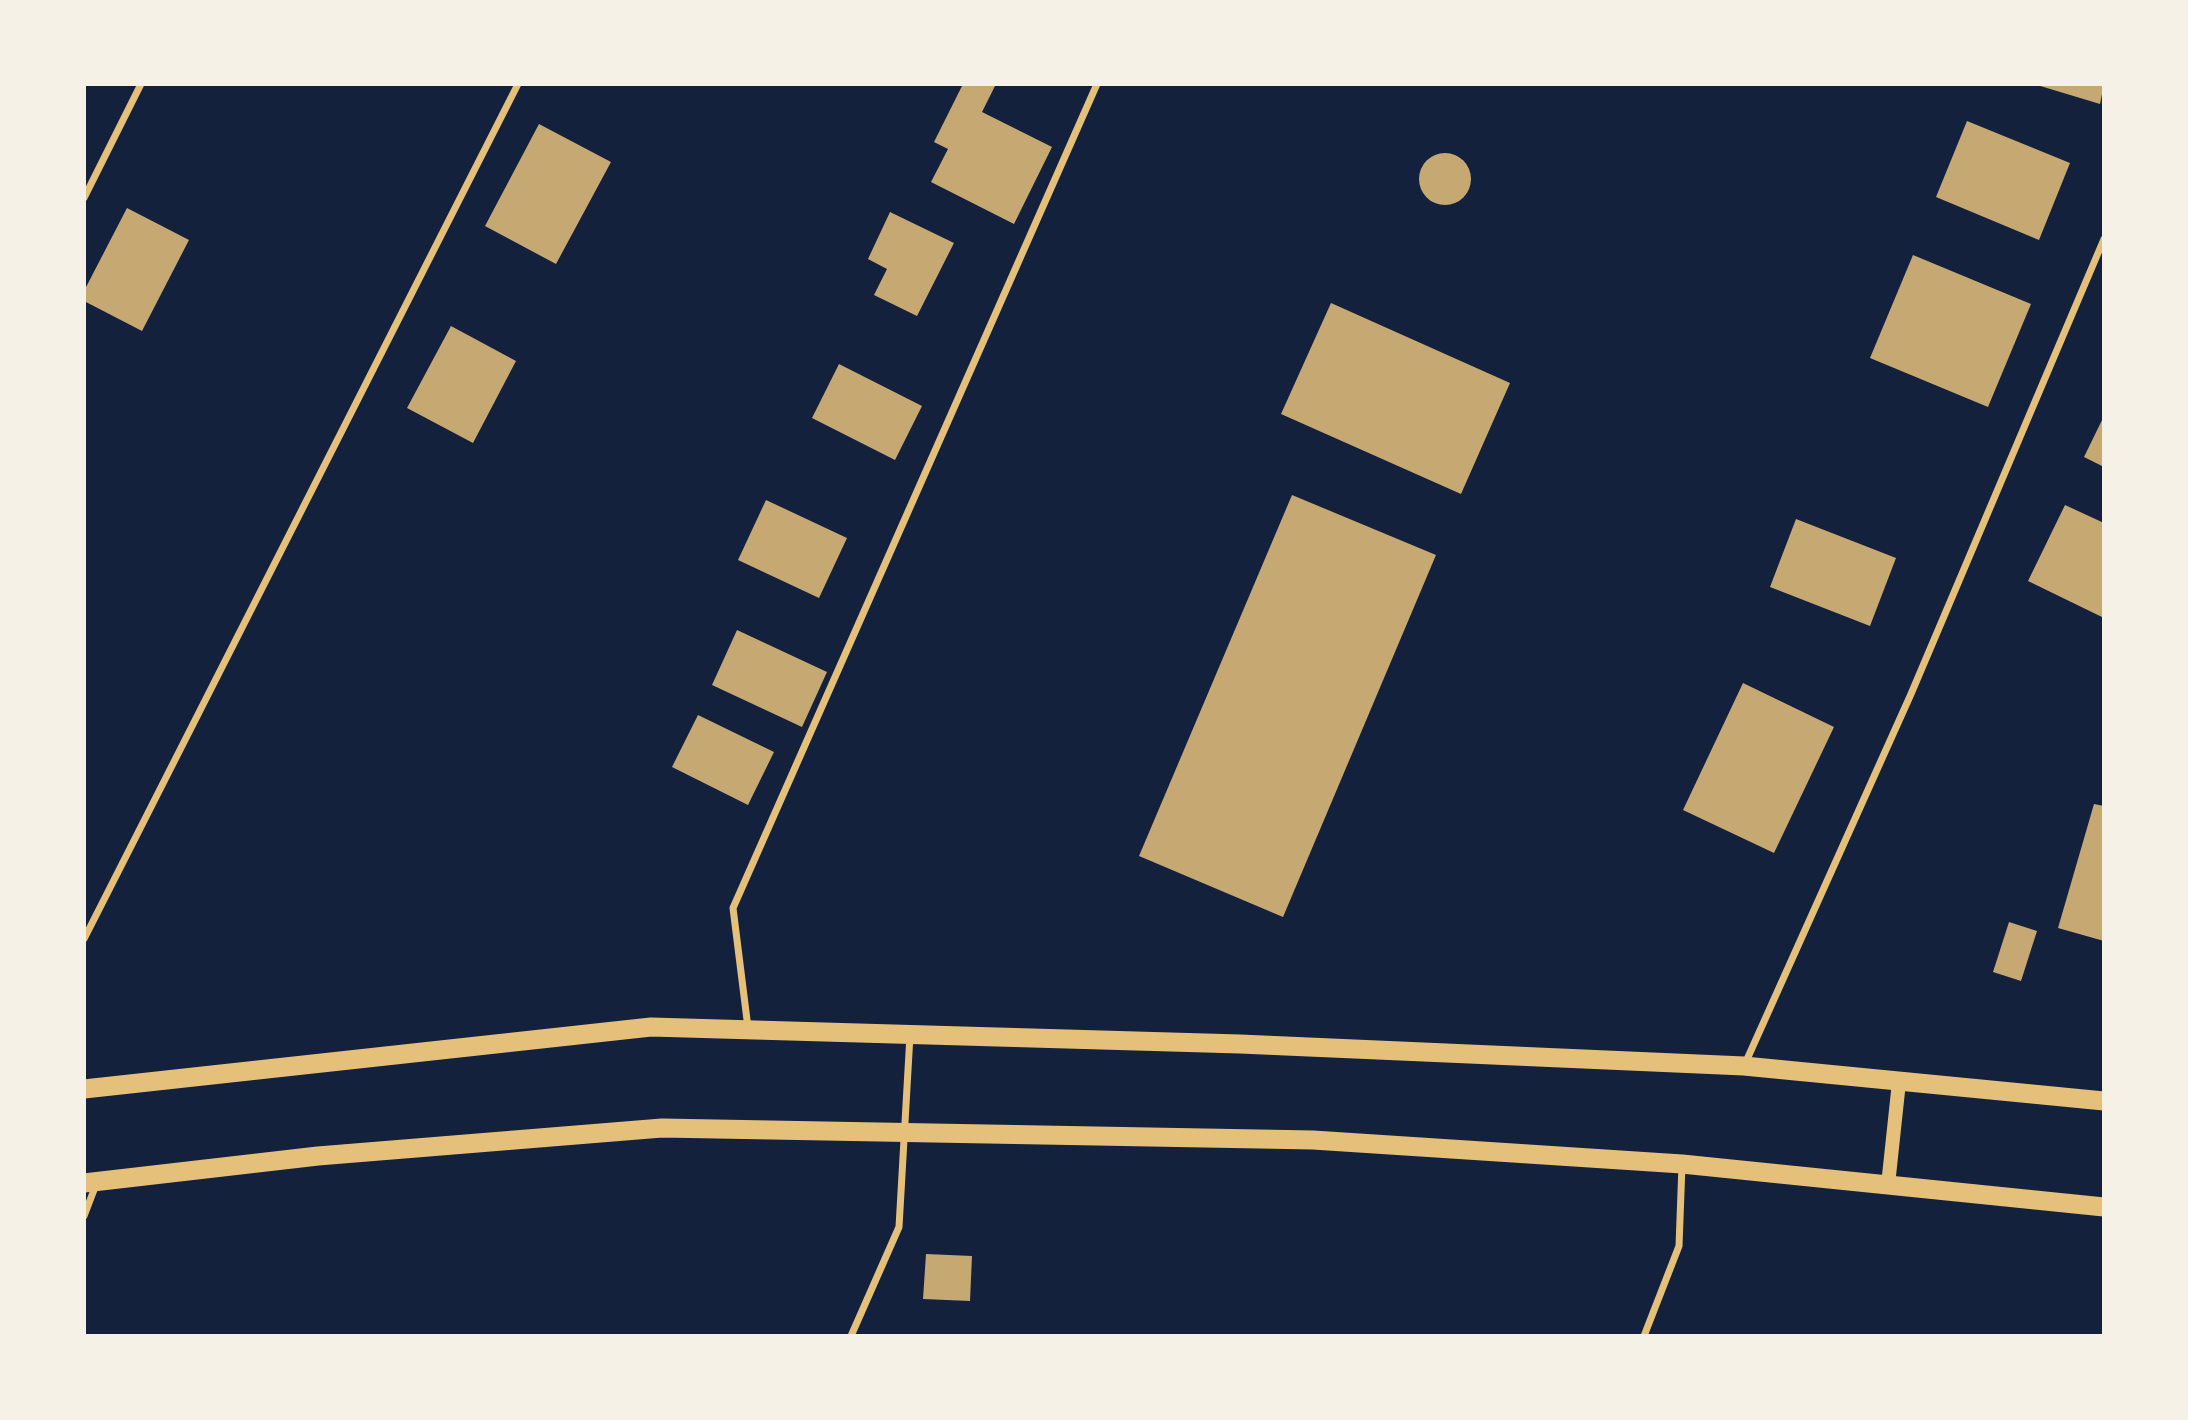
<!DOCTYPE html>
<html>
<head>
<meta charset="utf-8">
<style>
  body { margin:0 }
  #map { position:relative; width:2188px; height:1420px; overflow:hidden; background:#14213d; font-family:Barlow,sans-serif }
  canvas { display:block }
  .frame { position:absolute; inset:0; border:86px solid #f6f1e7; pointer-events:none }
</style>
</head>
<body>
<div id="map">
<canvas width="2188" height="1420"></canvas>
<div class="frame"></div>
</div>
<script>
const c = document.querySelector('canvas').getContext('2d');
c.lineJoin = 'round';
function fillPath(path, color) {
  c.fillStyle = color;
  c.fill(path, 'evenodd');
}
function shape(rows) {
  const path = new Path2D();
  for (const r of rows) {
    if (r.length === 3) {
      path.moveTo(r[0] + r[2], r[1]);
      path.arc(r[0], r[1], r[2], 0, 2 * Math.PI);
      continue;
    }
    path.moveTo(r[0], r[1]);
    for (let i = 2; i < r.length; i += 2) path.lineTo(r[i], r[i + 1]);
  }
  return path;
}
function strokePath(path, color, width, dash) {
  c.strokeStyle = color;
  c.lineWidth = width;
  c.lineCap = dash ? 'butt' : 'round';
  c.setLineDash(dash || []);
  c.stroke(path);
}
fillPath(shape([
  [963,84,996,84,982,112,1052,147,1014,224,931,182,948,149,934,142],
  [2104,84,2100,104,2037,85,2037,84],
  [1967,121,2070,163,2039,240,1936,197],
  [539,124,611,162,556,264,485,226],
  [1445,179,26],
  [127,208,189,240,142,331,84,301,84,291],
  [890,212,954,243,917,316,874,295,887,269,868,259],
  [1913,255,2031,304,1988,407,1870,358],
  [1331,303,1510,383,1461,494,1281,414],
  [451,326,516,361,473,443,407,408],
  [839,364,922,406,895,460,812,418],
  [2104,416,2104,467,2084,457],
  [1292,495,1436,555,1283,917,1139,856],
  [766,500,847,538,819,598,738,560],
  [2065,505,2104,523,2104,618,2028,581],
  [1796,519,1896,558,1870,626,1770,587],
  [737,630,827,672,802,727,712,685],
  [1743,683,1834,727,1774,853,1683,810],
  [698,715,774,752,748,805,672,767],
  [2094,804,2104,806,2104,941,2058,928],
  [2009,922,2037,931,2021,981,1993,972],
  [926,1254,972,1256,970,1301,923,1299]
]), '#c6a872');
strokePath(shape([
  [84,198,141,84],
  [84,939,518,84],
  [748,1028,733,908,1097,84],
  [1744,1066,1911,694,2104,239],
  [84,1216,97,1182],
  [851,1336,899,1227,910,1035],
  [1644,1336,1679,1246,1682,1165]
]), '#e5c07b', 7);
strokePath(shape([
  [1888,1185,1899,1082]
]), '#e5c07b', 14);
strokePath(shape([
  [84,1089,651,1027,1240,1044,1744,1066,2104,1101],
  [84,1183,318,1156,662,1128,1313,1140,1682,1164,2104,1207]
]), '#e5c07b', 19);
</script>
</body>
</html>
